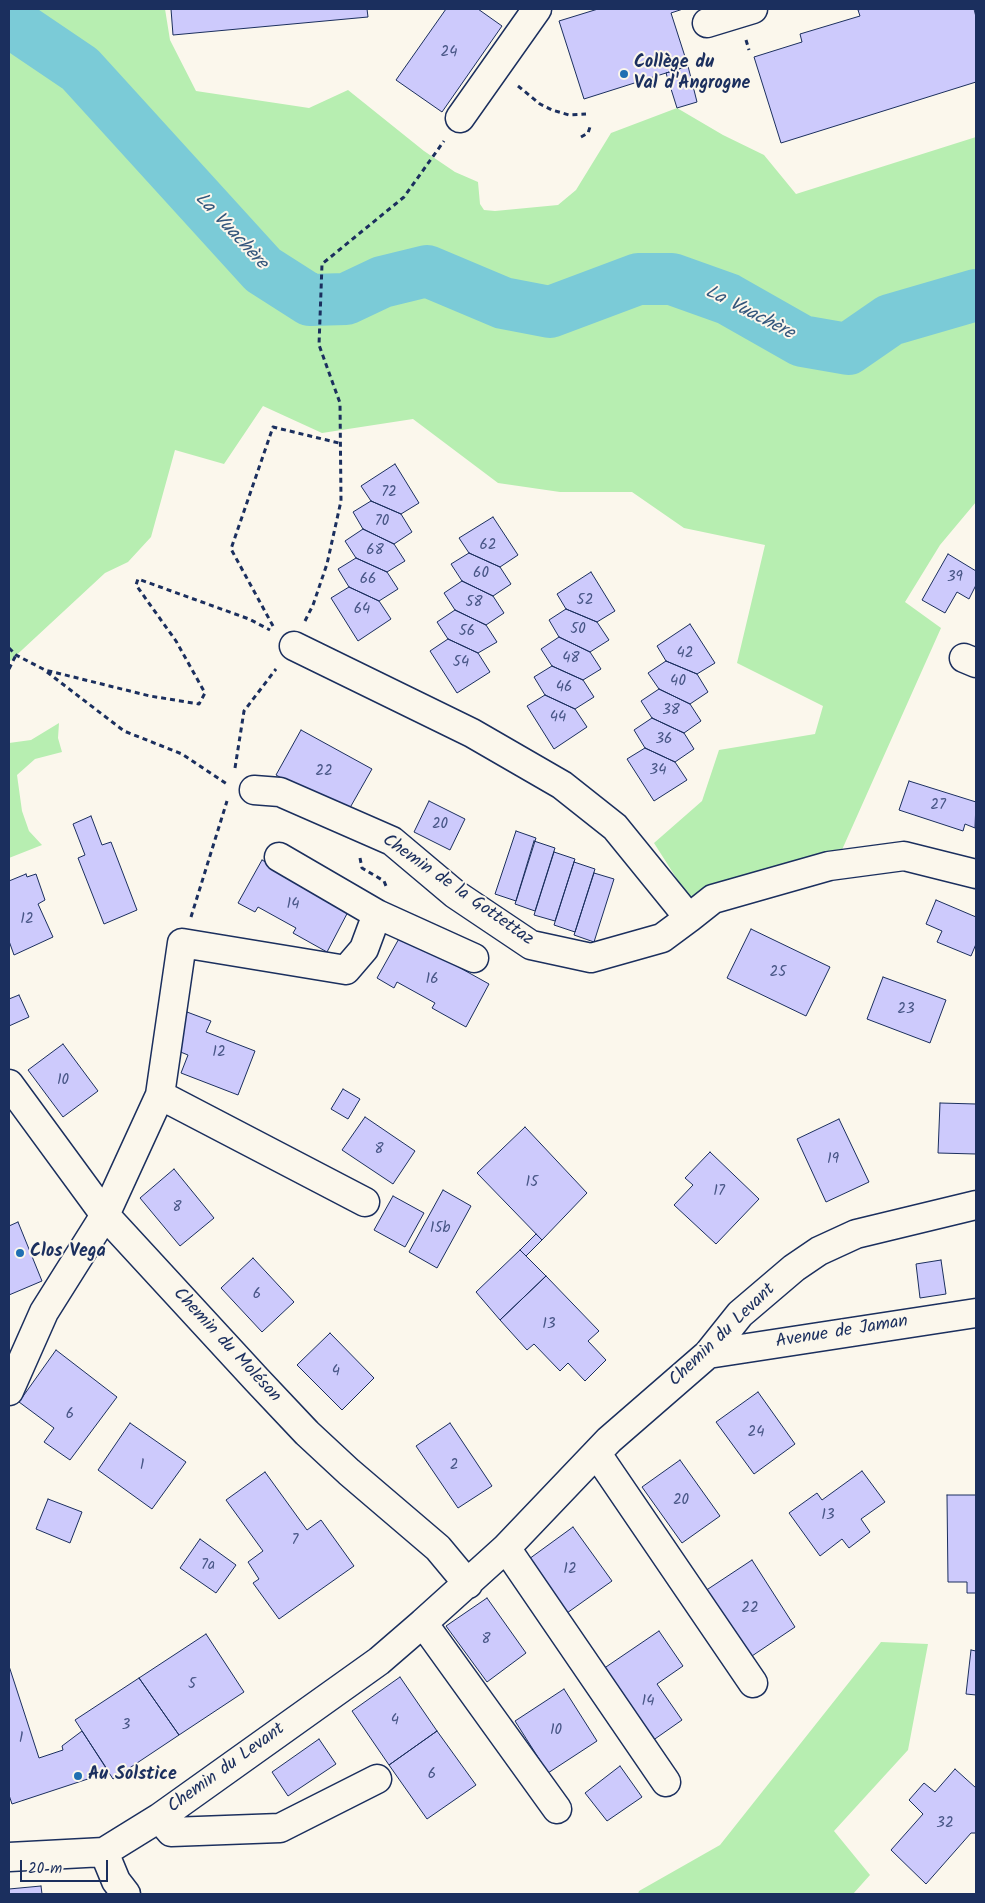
<!DOCTYPE html>
<html>
<head>
<meta charset="utf-8">
<style>
  body { margin:0 }
  #map { position:relative; width:985px; height:1903px; overflow:hidden; background:#fbf7ec; font-family:Kalam,sans-serif }
  canvas { display:block }
  .frame { position:absolute; inset:0; border:10px solid #1b2f5e; pointer-events:none }
  .scale { position:absolute; left:20px; top:1860px; width:88px; height:22px; box-sizing:border-box; border:2px solid #1b2f5e; border-top:0; padding-left:6px; font-size:15px; line-height:18px; white-space:nowrap; color:#1b2f5e; -webkit-text-stroke:4px #fbf7ec; paint-order:stroke }
</style>
</head>
<body>
<div id="map">
<canvas width="985" height="1903"></canvas>
<div class="frame"></div>
<div class="scale">20 m</div>
</div>
<script>
const c = document.querySelector('canvas').getContext('2d');
c.lineJoin = 'round';
function fillPath(path, color) {
  c.fillStyle = color;
  c.fill(path, 'evenodd');
}
function shape(rows) {
  const path = new Path2D();
  for (const r of rows) {
    path.moveTo(r[0], r[1]);
    for (let i = 2; i < r.length; i += 2) path.lineTo(r[i], r[i + 1]);
  }
  return path;
}
function strokePath(path, color, width, dash) {
  c.strokeStyle = color;
  c.lineWidth = width;
  c.lineCap = dash ? 'butt' : 'round';
  c.setLineDash(dash || []);
  c.stroke(path);
}
function label(font, color, halo, rows, align = 'center') {
  c.font = font + ' Kalam,sans-serif';
  c.lineWidth = 4;
  c.setLineDash([]);
  c.textBaseline = 'middle';
  c.strokeStyle = halo;
  c.fillStyle = color;
  for (const [text, x, y, turn = 0] of rows) {
    c.save();
    c.translate(x, y);
    c.rotate((+turn || 0) * Math.PI / 180);
    c.textAlign = isNaN(turn) ? turn : align;
    if (halo) c.strokeText(text, 0, 0);
    c.fillText(text, 0, 0);
    c.restore();
  }
}
fillPath(shape([
  [9,9,165,9,170,40,196,91,309,108,348,90,424,151,455,172,478,182,480,204,484,210,495,211,558,205,576,190,611,133,677,108,723,135,764,155,796,194,976,137,976,502,940,545,905,602,941,628,841,852,689,898,654,843,702,801,719,750,815,734,823,706,737,663,765,545,684,528,632,492,560,492,498,483,413,419,322,433,263,406,224,464,175,450,151,537,128,562,105,573,9,662],
  [59,723,58,738,62,752,35,759,17,775,22,811,29,831,42,845,9,858,9,743,31,740],
  [881,1642,928,1644,908,1750,834,1831,870,1875,853,1894,638,1894,639,1891,720,1845]
]), '#b7eeb1');
strokePath(shape([
  [9,21,80,69,263,270,310,300,346,299,382,282,427,271,503,303,550,312,638,279,672,279,728,299,802,341,848,349,890,320,976,295]
]), '#7bcbd7', 52);
const building = shape([
  [171,9,367,9,368,17,173,35,171,9],
  [446,9,478,9,502,26,442,112,396,80,446,9],
  [598,9,683,9,671,13,688,66,584,99,559,21,598,9],
  [862,9,974,9,976,17,976,82,781,143,754,57,802,42,800,34,860,16,858,10,862,9],
  [688,66,697,102,677,108,666,73,688,66],
  [395,464,419,503,401,514,371,501,361,486,395,464],
  [371,501,401,514,412,532,394,544,363,529,353,512,371,501],
  [493,517,518,555,500,567,469,553,459,538,493,517],
  [363,529,394,544,405,561,387,572,356,558,345,541,363,529],
  [469,553,500,567,511,584,493,596,462,581,451,564,469,553],
  [948,554,976,571,976,585,969,599,957,592,945,613,922,600,948,554],
  [356,558,387,572,398,589,379,601,349,587,338,569,356,558],
  [591,572,615,611,597,622,566,609,557,594,591,572],
  [462,581,493,596,504,613,486,625,455,610,444,593,462,581],
  [349,587,379,601,391,619,358,641,331,598,349,587],
  [566,609,597,622,609,640,590,652,559,637,549,620,566,609],
  [455,610,486,625,497,642,478,653,448,639,437,622,455,610],
  [690,624,715,663,697,674,666,661,657,646,690,624],
  [559,637,590,652,601,669,583,680,552,666,541,649,559,637],
  [448,639,478,653,490,672,457,693,430,651,448,639],
  [666,661,697,674,708,692,690,704,659,689,648,673,666,661],
  [552,666,583,680,594,697,575,709,545,695,534,677,552,666],
  [659,689,690,704,701,721,684,733,652,718,641,701,659,689],
  [545,695,575,709,587,727,554,749,527,706,545,695],
  [652,718,684,733,694,749,675,762,645,748,634,730,652,718],
  [301,730,372,769,347,813,276,775,301,730],
  [645,748,675,762,687,780,654,801,627,759,645,748],
  [909,781,976,802,975,828,965,824,963,831,899,810,909,781],
  [429,801,465,819,450,850,414,832,429,801],
  [91,816,102,845,111,842,137,910,104,924,78,858,85,855,73,824,91,816],
  [516,831,536,838,516,901,495,894,516,831],
  [534,841,555,848,535,911,515,904,534,841],
  [554,852,575,859,555,921,534,915,554,852],
  [262,860,350,908,327,952,293,933,296,928,258,907,255,912,238,903,262,860],
  [574,862,595,869,575,932,554,925,574,862],
  [594,873,614,879,594,942,574,935,594,873],
  [26,874,27,877,36,874,45,900,38,904,53,937,14,955,9,941,9,881,26,874],
  [936,900,976,917,976,944,971,956,937,942,942,931,926,924,936,900],
  [751,929,830,967,806,1016,727,978,751,929],
  [401,935,489,984,466,1027,432,1008,435,1003,397,982,394,988,377,978,401,935],
  [883,977,946,1000,930,1043,867,1019,883,977],
  [19,995,29,1017,9,1026,9,999,19,995],
  [187,1012,211,1021,206,1032,255,1051,238,1095,181,1073,188,1055,173,1049,187,1012],
  [63,1044,98,1091,63,1117,28,1070,63,1044],
  [343,1089,360,1099,348,1119,331,1109,343,1089],
  [940,1103,976,1104,976,1154,938,1153,940,1103],
  [365,1117,415,1151,393,1184,342,1150,365,1117],
  [839,1119,869,1182,826,1202,797,1139,839,1119],
  [525,1127,587,1193,542,1240,477,1173,525,1127],
  [710,1152,759,1199,716,1244,674,1205,693,1185,685,1178,710,1152],
  [174,1169,214,1218,180,1246,140,1198,174,1169],
  [443,1190,471,1206,437,1268,409,1252,443,1190],
  [393,1196,424,1213,405,1247,374,1230,393,1196],
  [18,1222,42,1281,9,1295,9,1226,18,1222],
  [536,1234,542,1240,526,1256,520,1250,536,1234],
  [520,1250,546,1276,500,1320,476,1292,520,1250],
  [253,1258,294,1302,262,1332,221,1288,253,1258],
  [941,1260,946,1294,920,1298,916,1264,941,1260],
  [546,1276,599,1331,588,1341,606,1360,585,1381,568,1363,560,1371,534,1344,527,1350,500,1320,546,1276],
  [330,1333,374,1378,342,1410,297,1365,330,1333],
  [56,1350,117,1397,70,1460,44,1442,54,1428,19,1402,56,1350],
  [758,1392,795,1444,754,1474,716,1422,758,1392],
  [130,1423,186,1462,152,1509,98,1470,130,1423],
  [450,1423,492,1486,458,1508,416,1446,450,1423],
  [680,1460,720,1516,682,1543,642,1487,680,1460],
  [862,1471,885,1502,861,1519,870,1532,849,1548,842,1539,820,1556,789,1513,817,1493,822,1500,862,1471],
  [265,1472,307,1530,321,1520,354,1566,279,1619,253,1583,259,1579,248,1562,263,1551,226,1500,265,1472],
  [947,1495,976,1495,976,1593,967,1593,967,1582,948,1582,947,1495],
  [48,1499,82,1512,70,1543,36,1529,48,1499],
  [573,1527,612,1581,567,1613,529,1559,573,1527],
  [200,1539,236,1565,216,1593,180,1568,200,1539],
  [752,1560,795,1627,749,1658,705,1591,752,1560],
  [487,1598,526,1653,487,1682,446,1626,487,1598],
  [659,1631,683,1666,657,1684,682,1720,652,1741,603,1669,659,1631],
  [206,1634,244,1692,179,1735,139,1678,206,1634],
  [971,1650,976,1651,976,1695,966,1694,971,1650],
  [9,1666,39,1758,63,1750,62,1746,82,1731,109,1772,12,1804,9,1795,9,1666],
  [400,1677,437,1731,389,1765,352,1711,400,1677],
  [139,1678,179,1735,113,1779,75,1720,139,1678],
  [564,1689,597,1741,548,1773,515,1721,564,1689],
  [437,1731,476,1785,427,1819,389,1765,437,1731],
  [319,1739,336,1764,288,1796,272,1772,319,1739],
  [620,1766,642,1797,607,1821,585,1793,620,1766],
  [955,1769,976,1788,976,1833,971,1833,926,1884,891,1850,923,1814,909,1800,924,1783,935,1792,955,1769],
  [41,1886,42,1894,9,1894,9,1889,41,1886]
]);
fillPath(building, '#cdcafc');
strokePath(building, '#1b2f5e', 1);
const minor = shape([
  [707,23,753,9],
  [460,118,537,9],
  [294,646,472,733,562,785,615,827,689,918,713,899,829,866,904,856,976,874],
  [964,658,976,663],
  [254,790,280,792,392,841,455,894,531,945,591,958,662,938,689,918],
  [377,914,474,958],
  [9,1084,105,1215,257,1380,307,1433,349,1472,438,1548,468,1584],
  [160,1095,365,1202],
  [708,1354,976,1313],
  [9,1391,44,1312,105,1215,160,1095,182,943,346,970,364,949,377,914,279,857],
  [597,1454,753,1683],
  [506,1548,666,1782],
  [423,1623,557,1809],
  [159,1818,171,1832,280,1828,377,1779],
  [104,1852,116,1881,126,1894],
  [9,1857,104,1852,159,1818,379,1661,423,1623,506,1548,609,1440,708,1354,740,1314,794,1268,819,1251,856,1234,976,1205]
]);
strokePath(minor, '#1b2f5e', 31);
strokePath(shape([
  [746,40,749,50],
  [518,86,540,104,552,110,569,115,586,114],
  [581,137,588,133,591,124],
  [305,621,313,605,327,564,341,501,340,403,319,345,322,264,404,197,444,141],
  [273,626,231,549,273,427,339,443],
  [9,648,16,655,45,670,150,696,199,704,205,693,176,641,136,585,138,579,249,619,270,630],
  [9,669,16,655],
  [47,672,124,731,182,754,227,784],
  [235,768,244,711,276,669],
  [360,858,362,868,384,881,386,886],
  [191,917,227,801]
]), '#1b2f5e', 3, [5, 4]);
strokePath(minor, '#fbf7ec', 28);
for (const [x, y, r, color] of [
  [624,74,5,"#1f6fb2"],
  [20,1253,5,"#1f6fb2"],
  [78,1776,5,"#1f6fb2"]
]) {
  const dot = new Path2D();
  dot.arc(x, y, r, 0, 2 * Math.PI);
  c.fillStyle = color;
  c.fill(dot);
  strokePath(dot, '#fbf7ec', 2);
}
label('15px', '#485686', null, [
  ["24",449,53],
  ["72",389,493],
  ["70",382,522],
  ["62",488,546],
  ["68",375,551],
  ["60",481,574],
  ["39",955,578],
  ["66",368,580],
  ["52",585,601],
  ["58",474,603],
  ["64",362,610],
  ["50",578,630],
  ["56",467,632],
  ["42",685,654],
  ["48",571,659],
  ["54",461,663],
  ["40",678,682],
  ["46",564,688],
  ["38",671,711],
  ["44",558,718],
  ["36",664,740],
  ["34",658,771],
  ["22",324,772],
  ["27",938,806],
  ["20",440,825],
  ["14",293,905],
  ["12",27,920],
  ["25",778,973],
  ["16",432,980],
  ["23",906,1010],
  ["12",219,1053],
  ["10",63,1081],
  ["8",379,1150],
  ["19",833,1160],
  ["15",532,1183],
  ["17",719,1192],
  ["8",177,1208],
  ["15b",440,1229],
  ["6",257,1295],
  ["13",549,1325],
  ["4",336,1372],
  ["6",70,1415],
  ["24",756,1433],
  ["1",142,1466],
  ["2",454,1466],
  ["20",681,1501],
  ["13",828,1516],
  ["7",295,1541],
  ["7a",208,1566],
  ["12",570,1570],
  ["22",750,1609],
  ["8",486,1640],
  ["5",192,1685],
  ["14",648,1702],
  ["4",395,1721],
  ["3",126,1726],
  ["10",556,1731],
  ["1",21,1739],
  ["6",432,1775],
  ["32",945,1824]
]);
label('bold 18px', '#1b2f5e', '#fbf7ec', [
  ["Collège du",634,64],
  ["Val d'Angrogne",634,85],
  ["Clos Vega",30,1253],
  ["Au Solstice",88,1776]
], 'left');
label('18px', '#1b2f5e', '#fbf7ec', [
  ["Chemin de la Gottettaz",457,891,35],
  ["Avenue de Jaman",842,1333,-9],
  ["Chemin du Levant",723,1336,-44],
  ["Chemin du Moléson",226,1346,47],
  ["Chemin du Levant",227,1769,-36]
]);
label('italic 19px', '#33567c', '#fbf7ec', [
  ["La Vuachère",230,232,47],
  ["La Vuachère",749,314,27]
]);
</script>
</body>
</html>
